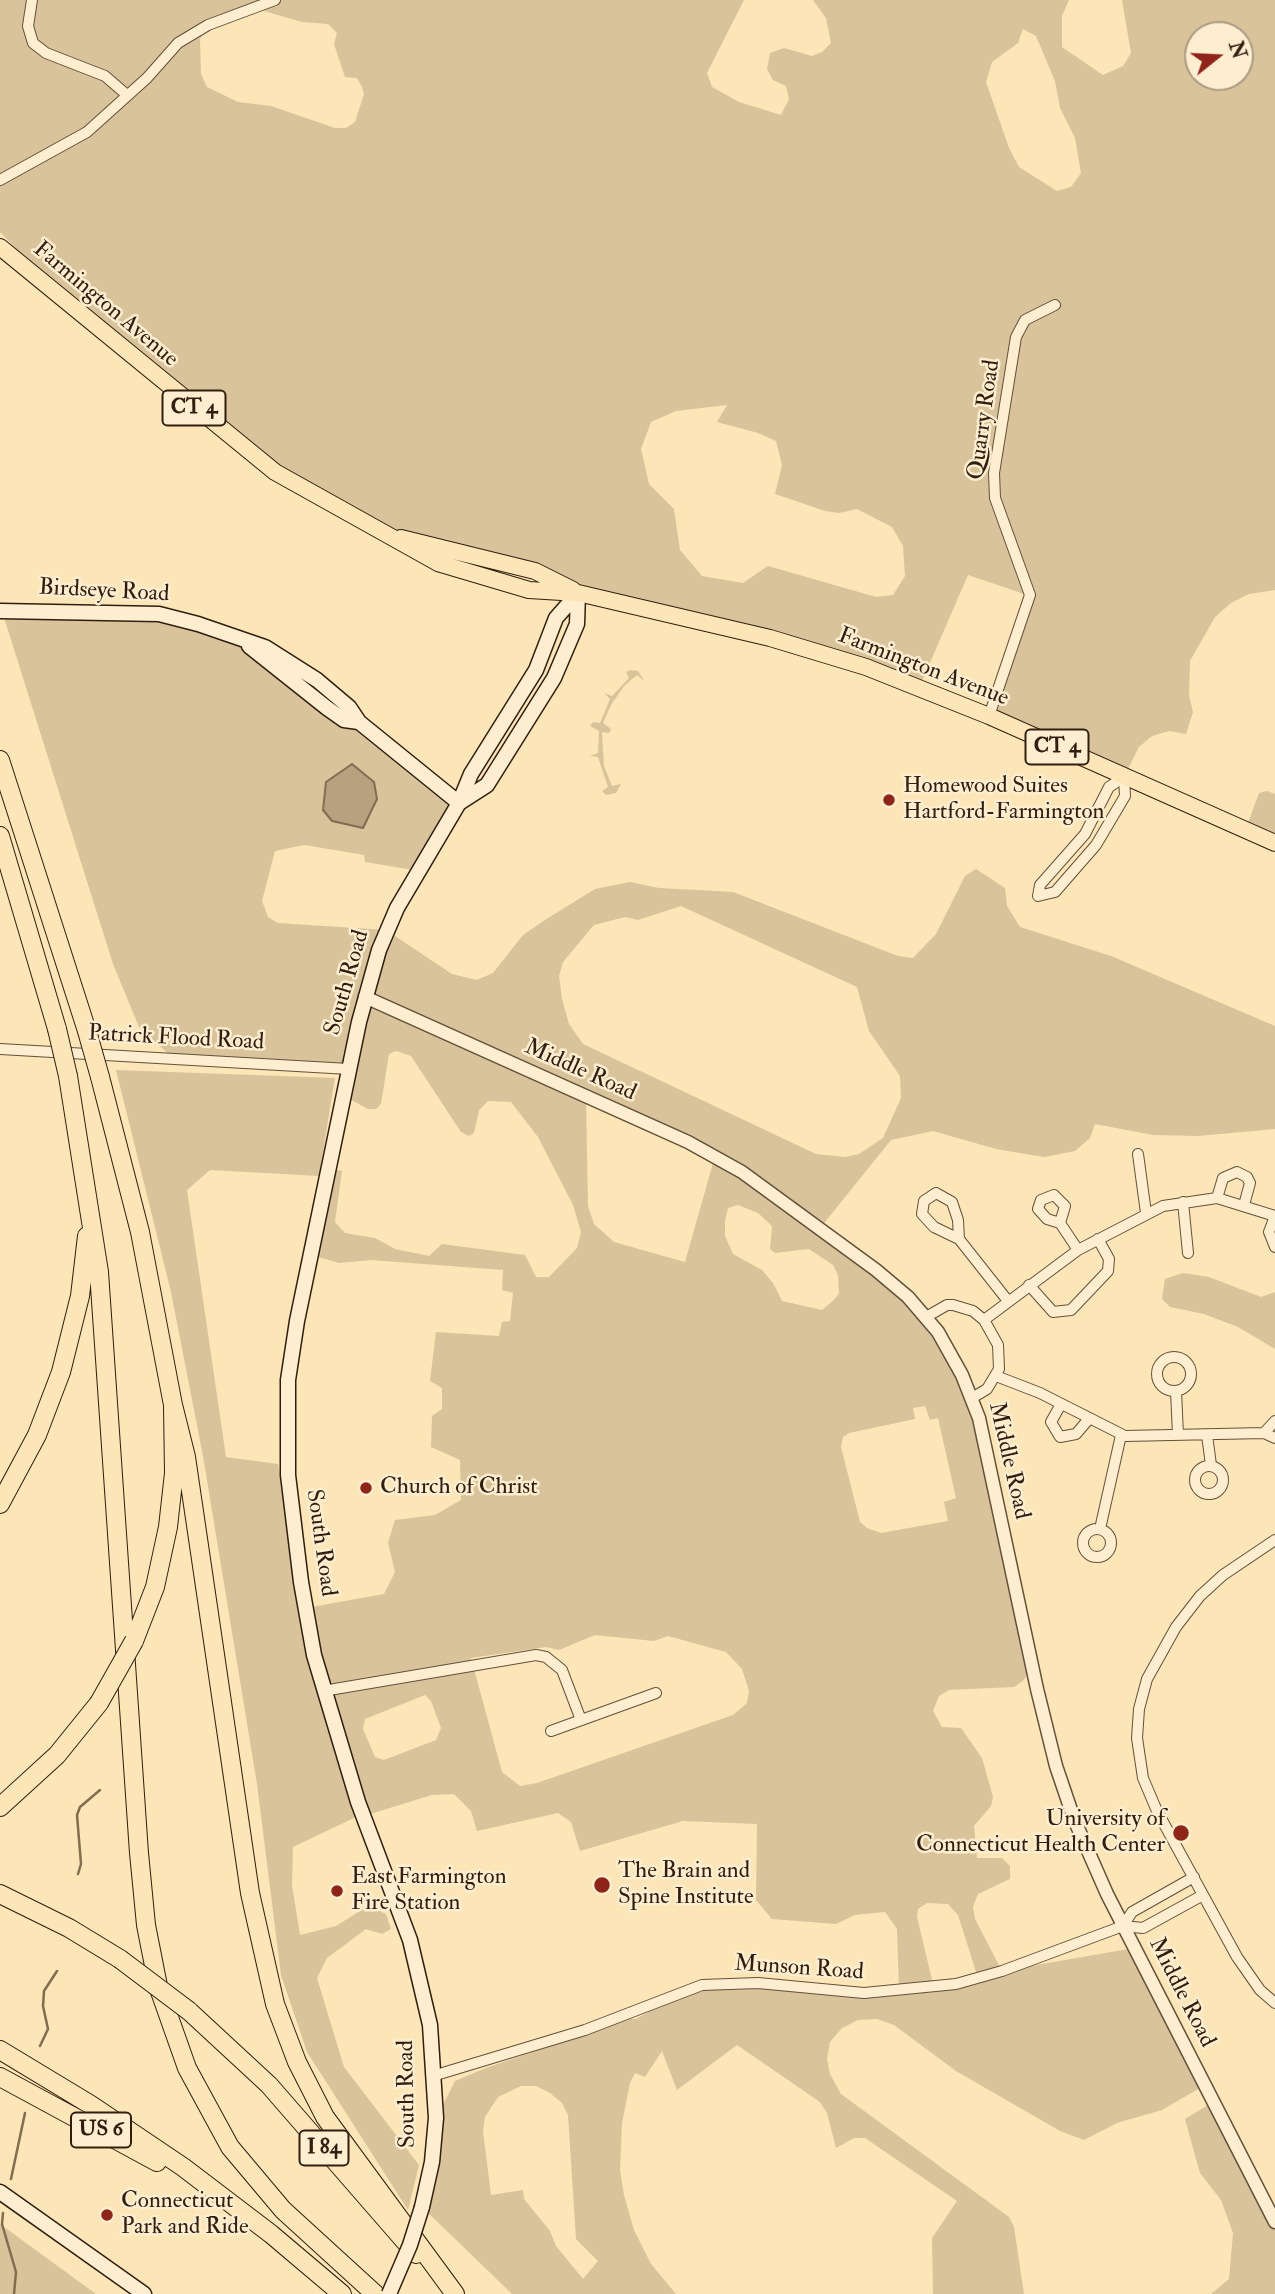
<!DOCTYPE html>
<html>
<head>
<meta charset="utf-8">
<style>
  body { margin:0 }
  #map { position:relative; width:1275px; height:2294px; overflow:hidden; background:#fce5b6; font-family:"IM FELL Double Pica",serif }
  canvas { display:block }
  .north { position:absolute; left:1184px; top:21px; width:70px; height:70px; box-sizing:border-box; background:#fdeed0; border:2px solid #ab9b83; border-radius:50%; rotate:72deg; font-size:19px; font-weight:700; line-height:28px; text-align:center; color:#301e10 }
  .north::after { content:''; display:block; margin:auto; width:24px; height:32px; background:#8f2418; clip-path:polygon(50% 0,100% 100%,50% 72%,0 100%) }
</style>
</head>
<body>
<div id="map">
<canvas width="1275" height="2294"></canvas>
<div class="north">N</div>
</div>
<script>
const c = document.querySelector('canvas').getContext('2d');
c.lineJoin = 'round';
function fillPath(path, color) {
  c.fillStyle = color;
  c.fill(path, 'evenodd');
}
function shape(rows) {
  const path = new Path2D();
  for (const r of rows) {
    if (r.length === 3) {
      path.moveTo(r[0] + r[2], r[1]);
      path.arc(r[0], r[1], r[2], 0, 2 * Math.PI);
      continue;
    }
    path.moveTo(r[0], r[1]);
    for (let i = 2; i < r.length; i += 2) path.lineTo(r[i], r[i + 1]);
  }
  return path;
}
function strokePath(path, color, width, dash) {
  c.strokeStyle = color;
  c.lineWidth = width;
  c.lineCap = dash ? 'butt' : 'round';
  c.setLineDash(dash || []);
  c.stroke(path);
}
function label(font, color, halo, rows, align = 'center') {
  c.font = font + ' "IM FELL Double Pica",serif';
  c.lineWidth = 5;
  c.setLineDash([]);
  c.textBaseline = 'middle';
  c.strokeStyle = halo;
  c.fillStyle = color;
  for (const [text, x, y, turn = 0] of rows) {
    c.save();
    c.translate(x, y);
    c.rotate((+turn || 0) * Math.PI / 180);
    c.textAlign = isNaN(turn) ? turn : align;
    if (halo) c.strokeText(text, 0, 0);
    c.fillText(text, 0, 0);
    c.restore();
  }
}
fillPath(shape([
  [0,0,744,0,707,73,712,87,739,102,781,115,789,99,786,86,773,80,767,69,770,53,784,48,812,56,822,52,831,43,826,18,813,0,1069,0,1062,16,1062,47,1103,75,1123,66,1131,53,1122,0,1275,0,1275,590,1249,594,1231,603,1215,617,1190,661,1189,695,1193,712,1186,734,1169,731,1152,736,1139,747,1124,777,989,716,1030,596,968,575,919,688,866,667,578,593,425,542,334,508,75,310,0,232],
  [249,11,264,11,302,22,328,24,337,33,334,44,345,77,357,78,362,87,364,94,355,122,346,128,335,128,271,106,238,102,207,87,201,74,200,39,208,25],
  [1023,29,1036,36,1055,81,1060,108,1075,138,1081,173,1071,187,1057,191,1019,167,1009,148,986,82,992,62,1018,43],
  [1198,35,1240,35,1240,77,1198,77],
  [727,405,717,422,758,433,776,441,782,465,775,494,825,511,839,513,857,509,892,527,903,546,905,576,893,595,876,597,768,566,743,583,702,576,680,550,674,509,649,484,641,449,651,422,676,411],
  [2,611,119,611,243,641,459,803,419,871,365,862,364,855,304,845,275,851,262,901,268,917,278,923,386,930,452,974,477,980,493,973,523,935,545,920,595,889,630,882,659,888,733,892,898,956,913,958,936,934,965,876,976,869,1005,888,1007,906,1020,927,1111,956,1275,1026,1275,1129,1198,1136,1153,1135,1095,1124,1090,1138,1075,1151,1044,1157,996,1149,933,1131,891,1140,821,1227,908,1297,962,1375,1032,1668,1023,1681,1014,1687,949,1690,939,1696,933,1711,942,1727,961,1728,982,1758,993,1797,991,1806,974,1826,977,1858,1002,1858,1010,1866,1010,1879,978,1894,973,1907,975,1919,1002,1971,1134,1948,1205,2085,1162,2110,1117,2123,1084,2140,1060,2131,956,2071,894,2025,877,2019,858,2020,842,2028,830,2042,827,2059,830,2074,841,2094,1009,2217,1014,2227,1024,2294,933,2294,932,2238,957,2201,865,2138,854,2138,836,2148,827,2113,820,2102,737,2045,677,2090,662,2051,645,2077,635,2073,630,2083,622,2123,620,2170,624,2195,634,2230,651,2264,676,2294,512,2294,422,2207,434,2123,455,2081,486,2068,630,2019,636,2019,663,2004,703,1991,707,1985,899,1991,897,1929,885,1912,855,1915,836,1924,772,1919,756,1900,757,1824,683,1821,580,1851,571,1822,558,1813,477,1831,471,1811,454,1794,432,1795,370,1814,358,1802,306,1608,384,1594,395,1572,388,1543,395,1520,435,1515,461,1500,460,1460,431,1447,432,1416,442,1409,442,1388,430,1381,436,1332,499,1336,502,1322,510,1321,513,1293,502,1290,503,1270,371,1260,339,1263,311,1255,329,1169,342,1171,335,1222,345,1233,375,1238,395,1249,429,1256,442,1244,525,1255,536,1277,549,1277,577,1248,581,1232,573,1205,538,1137,511,1102,488,1101,479,1110,474,1133,469,1136,461,1132,411,1056,396,1051,389,1054,381,1104,376,1109,368,1109,344,1096,349,1069,172,1057,139,1027,113,964],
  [681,906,857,987,869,1031,900,1076,901,1098,883,1138,859,1154,845,1157,816,1154,583,1044,569,1024,562,999,559,976,563,962,594,925,625,917,638,920],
  [586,1099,715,1156,685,1262,614,1242,594,1224,588,1206],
  [738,1205,758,1213,772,1226,770,1249,775,1253,809,1249,833,1265,838,1275,839,1293,834,1300,822,1310,782,1301,773,1283,762,1270,733,1254,725,1236,725,1221,728,1208],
  [925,1406,930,1420,938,1418,956,1498,944,1502,948,1521,881,1533,867,1528,860,1522,841,1447,843,1437,849,1433,915,1419,913,1408],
  [595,1635,654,1641,668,1636,726,1652,742,1669,749,1691,747,1703,733,1715,537,1783,520,1786,502,1772,471,1658,546,1647,559,1650],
  [425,1695,431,1701,441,1728,436,1740,384,1760,375,1757,363,1729,365,1719],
  [927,1903,948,1904,958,1915,978,1978,934,1988,917,1917,918,1909],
  [521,2086,536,2086,550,2093,562,2103,568,2115,576,2239,598,2261,583,2279,556,2246,550,2231,524,2199,523,2190,491,2195,483,2131,485,2117,498,2097],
  [630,670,638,671,644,681,637,675,624,686,611,705,603,723,611,729,609,733,602,732,604,766,612,786,621,784,616,793,606,795,602,791,608,787,598,757,590,756,598,753,599,731,590,726,593,722,600,723,610,699,604,693,612,696,629,678,626,672],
  [1267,791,1275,794,1275,843,1245,831,1259,793],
  [116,1070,335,1078,319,1176,210,1170,187,1190,226,1457,278,1464,298,1601,319,1699,356,1817,293,1847,292,1885,300,1935,336,1926,368,1906,386,1914,391,1929,382,1934,366,1929,327,1958,317,1978,344,2067,419,2165,408,2210,307,2052,281,1975,257,1784,203,1456,171,1292],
  [1183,1273,1209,1277,1261,1297,1275,1292,1275,1349,1238,1327,1204,1314,1170,1307,1162,1299,1165,1279],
  [1213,2102,1275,2222,1275,2294,1211,2294,1229,2279,1233,2233,1221,2200,1200,2173,1185,2119],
  [0,2224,96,2294,0,2294]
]), '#d9c39a');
const water = shape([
  [352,764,374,782,377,799,363,828,332,821,323,810,326,782,352,764]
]);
fillPath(water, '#b7a17e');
strokePath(water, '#816d52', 2);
strokePath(shape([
  [78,1874,81,1864,77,1815,80,1807,100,1790],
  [40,2046,48,2029,43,2006,44,1991,57,1971],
  [11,2179,25,2113],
  [3,2213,2,2224,16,2272,14,2294]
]), '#816d52', 2.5);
const minor = shape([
  [32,0,28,26,33,43,46,53,105,76,127,95],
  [0,180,87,132,147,78,178,43,208,25,275,0],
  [989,716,1030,595,995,498,994,473,1016,337,1025,320,1055,305],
  [1124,777,1125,796,1096,845,1055,892,1038,896,1040,885,1085,834,1109,787,1124,777],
  [0,1049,349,1069],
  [1138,1154,1146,1213],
  [936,1193,952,1202,958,1220,959,1239,934,1227,922,1214,924,1201,936,1193],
  [1054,1195,1065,1206,1060,1223,1047,1219,1038,1209,1041,1200,1054,1195],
  [1217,1198,1223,1178,1237,1172,1247,1177,1250,1183,1244,1205],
  [1183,1202,1188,1253],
  [1275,1216,1269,1232,1275,1247],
  [1060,1223,1078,1250],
  [959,1239,1008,1301],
  [1029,1285,1053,1312,1071,1310,1108,1271,1109,1259,1098,1239],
  [926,1317,947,1305,953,1305,973,1311,984,1320,1078,1250,1163,1206,1217,1198,1275,1216],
  [1174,1374,17],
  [996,1376,1040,1393,1125,1436,1264,1433,1275,1438],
  [1176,1391,1178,1435],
  [972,1398,987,1389,999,1369,998,1345,984,1320],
  [1061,1404,1051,1422,1060,1437,1076,1434,1088,1420],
  [1264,1433,1275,1421],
  [1207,1435,1211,1465],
  [1209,1480,14],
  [1100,1529,1121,1435],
  [1097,1543,14],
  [1275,1540,1223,1575,1200,1596,1176,1627,1147,1679,1139,1709,1137,1738,1143,1778,1157,1811,1237,1957,1260,1990,1275,2003],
  [323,1691,536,1655,546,1657,562,1670,581,1720],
  [551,1731,656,1693],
  [1123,1926,1132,1912,1194,1877],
  [436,2075,585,2030,702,1985,758,1983,864,1993,956,1984,1002,1971,1123,1926,1143,1928,1203,1895]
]);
const tertiary = shape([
  [365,997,688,1142,742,1172,876,1270,908,1297,938,1332,962,1375,979,1418,1037,1689,1056,1766,1074,1819,1107,1894,1275,2222]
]);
const secondary = shape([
  [0,611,159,614,198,624,265,647,317,680,349,707,359,722,459,803],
  [249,646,327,708,344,720,359,722],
  [459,803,487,785,554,678,577,624,578,593],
  [0,2192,144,2294],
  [422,2207,432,2162,436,2118,430,2025,410,1940,358,1802,314,1655,301,1582,288,1475,288,1380,297,1321,359,1022,379,950,397,908,459,803,471,774,536,670,556,618,578,593]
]);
const primary = shape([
  [0,247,275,472,438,563,529,590,578,593,770,638,866,667,989,716,1275,843],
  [401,538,535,571,573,590]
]);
const motorway = shape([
  [0,760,87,1031],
  [0,836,57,1029],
  [68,1076,99,1272,139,1853,146,1925,158,1986,187,2068,230,2147,283,2210,375,2294],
  [100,1077,140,1232,173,1405,174,1473,168,1527,155,1587,134,1641],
  [173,1405,186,1457,250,1893,275,2004,297,2062,325,2117,455,2294],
  [0,1504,37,1435,61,1372,80,1296,87,1236],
  [0,1807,57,1755,99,1703],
  [0,1894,69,1928,120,1959],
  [189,2011,269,2085,416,2254],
  [0,2050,91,2105,183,2167,271,2234,342,2294],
  [0,2077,157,2162]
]);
strokePath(minor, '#63503a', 12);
strokePath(tertiary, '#63503a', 15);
strokePath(secondary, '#301e10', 17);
strokePath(primary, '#301e10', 18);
strokePath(motorway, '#301e10', 20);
strokePath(minor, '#fdeed0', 10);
strokePath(tertiary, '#fdeed0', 12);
strokePath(secondary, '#fdeed0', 14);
strokePath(primary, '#fce5b6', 16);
strokePath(motorway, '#fce5b6', 18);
const secondaryBridge = shape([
  [389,2294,410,2245,422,2207]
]);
const motorwayBridge = shape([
  [57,1029,68,1076],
  [87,1031,100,1077],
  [99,1703,134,1641],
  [120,1959,189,2011]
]);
strokePath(secondaryBridge, '#301e10', 17, []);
strokePath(motorwayBridge, '#301e10', 20, []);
strokePath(secondaryBridge, '#fdeed0', 14);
strokePath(motorwayBridge, '#fce5b6', 18);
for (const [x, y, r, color] of [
  [889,800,7,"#8f2418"],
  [366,1488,7,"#8f2418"],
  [1181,1833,9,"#8f2418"],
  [602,1885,9,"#8f2418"],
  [337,1891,7,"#8f2418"],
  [107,2215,7,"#8f2418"]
]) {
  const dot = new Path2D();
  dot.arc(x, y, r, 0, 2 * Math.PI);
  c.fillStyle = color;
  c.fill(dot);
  strokePath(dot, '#fdeed0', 2.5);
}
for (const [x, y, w] of [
  [194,408,63],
  [1057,747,63],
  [101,2130,60],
  [324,2148,49]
]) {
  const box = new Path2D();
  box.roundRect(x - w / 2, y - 17.5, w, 35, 5);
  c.fillStyle = '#fdeed0';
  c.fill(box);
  strokePath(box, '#301e10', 2);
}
label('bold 21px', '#301e10', null, [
  ["CT 4",194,408],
  ["CT 4",1057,747],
  ["US 6",101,2130],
  ["I 84",324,2148]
]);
label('23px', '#301e10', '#fdeed0', [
  ["Farmington Avenue",105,305,40],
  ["Quarry Road",985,420,-82],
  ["Birdseye Road",104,592,3],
  ["Farmington Avenue",923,668,21],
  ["South Road",348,983,-74],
  ["Patrick Flood Road",176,1039,3],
  ["Middle Road",580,1071,24],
  ["Middle Road",1008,1461,77],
  ["South Road",320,1543,82],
  ["Munson Road",799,1969,4],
  ["Middle Road",1181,1993,63],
  ["South Road",408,2094,-91]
]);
label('23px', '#301e10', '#fdeed0', [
  ["Homewood Suites",903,787],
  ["Hartford-Farmington",903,813],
  ["Church of Christ",380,1488],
  ["University of",1165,1820,"right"],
  ["Connecticut Health Center",1165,1846,"right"],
  ["The Brain and",618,1872],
  ["Spine Institute",618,1898],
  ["East Farmington",351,1878],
  ["Fire Station",351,1904],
  ["Connecticut",121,2202],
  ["Park and Ride",121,2228]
], 'left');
</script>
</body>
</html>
